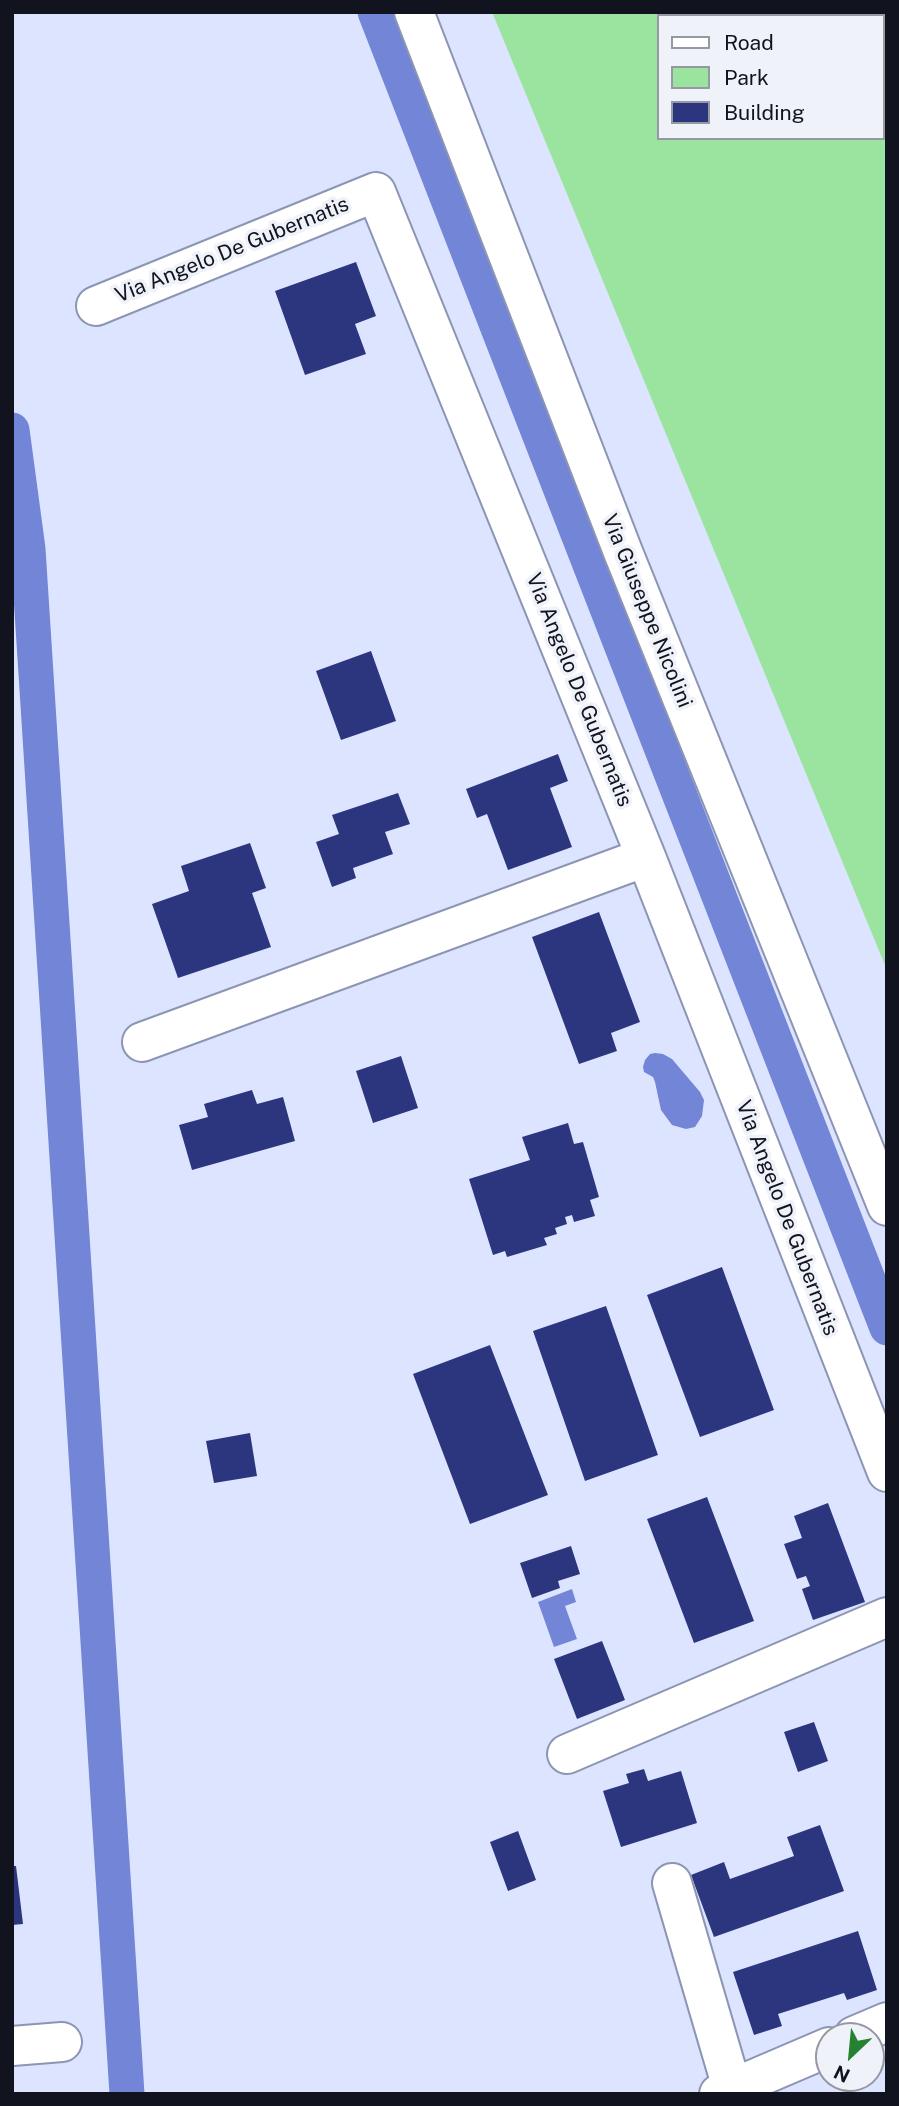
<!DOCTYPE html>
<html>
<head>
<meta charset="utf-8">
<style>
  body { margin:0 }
  #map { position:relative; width:899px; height:2106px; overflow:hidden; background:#dde4ff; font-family:"Public Sans",sans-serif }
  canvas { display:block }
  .frame { position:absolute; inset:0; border:14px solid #11141f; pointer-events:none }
  .legend { position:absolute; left:657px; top:14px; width:228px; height:126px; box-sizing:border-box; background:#f0f2f9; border:2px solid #9799a2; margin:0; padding:9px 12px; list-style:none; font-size:21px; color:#11141f }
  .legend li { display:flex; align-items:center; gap:14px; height:35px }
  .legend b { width:35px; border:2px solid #9799a2 }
  .north { position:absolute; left:815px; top:2022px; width:70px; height:70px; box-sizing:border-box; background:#f0f2f9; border:2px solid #9799a2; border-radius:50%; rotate:206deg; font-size:19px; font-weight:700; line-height:28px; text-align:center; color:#11141f }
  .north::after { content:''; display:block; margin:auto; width:24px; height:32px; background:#258233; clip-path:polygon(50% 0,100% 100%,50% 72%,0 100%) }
</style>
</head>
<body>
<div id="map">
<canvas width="899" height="2106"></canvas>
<div class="frame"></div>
<ul class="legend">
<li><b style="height:9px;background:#fff"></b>Road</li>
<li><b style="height:19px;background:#9be49f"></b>Park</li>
<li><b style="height:19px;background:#2c367f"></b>Building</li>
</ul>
<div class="north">N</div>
</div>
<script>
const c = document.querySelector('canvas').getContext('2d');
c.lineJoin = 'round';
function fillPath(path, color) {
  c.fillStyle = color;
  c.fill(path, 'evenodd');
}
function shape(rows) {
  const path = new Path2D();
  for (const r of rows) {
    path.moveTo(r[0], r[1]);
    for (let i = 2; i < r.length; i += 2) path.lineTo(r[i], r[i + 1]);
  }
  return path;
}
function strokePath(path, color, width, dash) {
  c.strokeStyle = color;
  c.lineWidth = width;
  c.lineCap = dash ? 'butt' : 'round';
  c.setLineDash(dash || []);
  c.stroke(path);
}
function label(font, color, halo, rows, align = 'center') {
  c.font = font + ' "Public Sans",sans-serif';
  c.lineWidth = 7;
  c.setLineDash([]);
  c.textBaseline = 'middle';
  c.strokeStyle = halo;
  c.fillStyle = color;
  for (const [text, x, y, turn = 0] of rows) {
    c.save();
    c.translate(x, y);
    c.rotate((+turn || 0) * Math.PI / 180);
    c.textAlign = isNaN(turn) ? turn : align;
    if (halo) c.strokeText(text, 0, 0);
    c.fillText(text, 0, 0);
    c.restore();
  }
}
fillPath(shape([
  [492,12,887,12,887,970],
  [659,16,883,16,883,138,659,138]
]), '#9be49f');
fillPath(shape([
  [655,1053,663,1054,672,1059,700,1092,704,1100,702,1116,695,1127,686,1129,672,1125,661,1110,655,1082,653,1077,644,1072,643,1067,645,1060,650,1054],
  [572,1589,576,1602,565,1606,577,1639,554,1647,538,1602]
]), '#7385d6');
strokePath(shape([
  [375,12,887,1328],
  [12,430,28,549,127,2094]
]), '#7385d6', 35);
fillPath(shape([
  [356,262,376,316,355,324,366,354,305,375,275,291],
  [371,651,396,721,341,740,316,671],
  [558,754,568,781,550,788,572,847,508,870,487,814,477,818,466,789],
  [398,793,410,824,385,832,393,854,353,868,356,878,332,887,316,842,339,834,332,815],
  [250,843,266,888,252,893,271,947,178,978,152,904,189,891,181,866],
  [599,912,640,1022,611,1033,617,1051,579,1064,532,937],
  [401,1056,418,1108,373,1123,356,1071],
  [252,1090,257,1104,283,1097,295,1141,192,1170,179,1125,208,1117,204,1104],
  [568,1123,574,1144,583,1142,599,1197,590,1200,595,1216,574,1222,572,1215,565,1217,567,1224,555,1228,557,1234,544,1238,547,1245,507,1257,505,1251,493,1255,469,1179,530,1160,522,1137],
  [722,1267,774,1410,700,1437,647,1295],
  [606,1306,658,1455,585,1481,533,1331],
  [490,1345,548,1495,470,1524,413,1374],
  [250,1433,257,1476,214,1483,206,1441],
  [707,1497,754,1621,694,1643,647,1519],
  [828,1503,865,1602,813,1620,802,1589,810,1586,806,1576,797,1579,784,1544,802,1538,794,1516],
  [571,1546,580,1574,558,1581,560,1588,532,1598,520,1563],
  [602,1641,625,1700,577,1719,554,1659],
  [814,1722,828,1761,798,1772,784,1732],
  [644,1769,648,1781,681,1771,697,1823,621,1847,603,1791,629,1783,626,1774],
  [820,1825,844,1891,714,1937,691,1875,724,1862,730,1879,794,1856,787,1837],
  [518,1831,536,1880,508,1891,490,1842],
  [12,1866,16,1866,23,1924,12,1925],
  [858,1931,877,1990,847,2000,844,1993,778,2014,782,2026,754,2035,733,1972]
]), '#2c367f');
const minor = shape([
  [414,12,623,552,887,1206],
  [96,306,376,192,646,857,887,1472],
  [142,1042,646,857],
  [567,1754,887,1617],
  [672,1883,732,2088],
  [854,2036,887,2022],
  [12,2046,62,2042],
  [719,2094,829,2047]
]);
strokePath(minor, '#8c95b3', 42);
strokePath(minor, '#fff', 38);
label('21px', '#11141f', '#f0f2f9', [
  ["Via Angelo De Gubernatis",232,250,-22],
  ["Via Giuseppe Nicolini",647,611,68],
  ["Via Angelo De Gubernatis",579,690,68],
  ["Via Angelo De Gubernatis",787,1218,69]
]);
</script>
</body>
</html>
